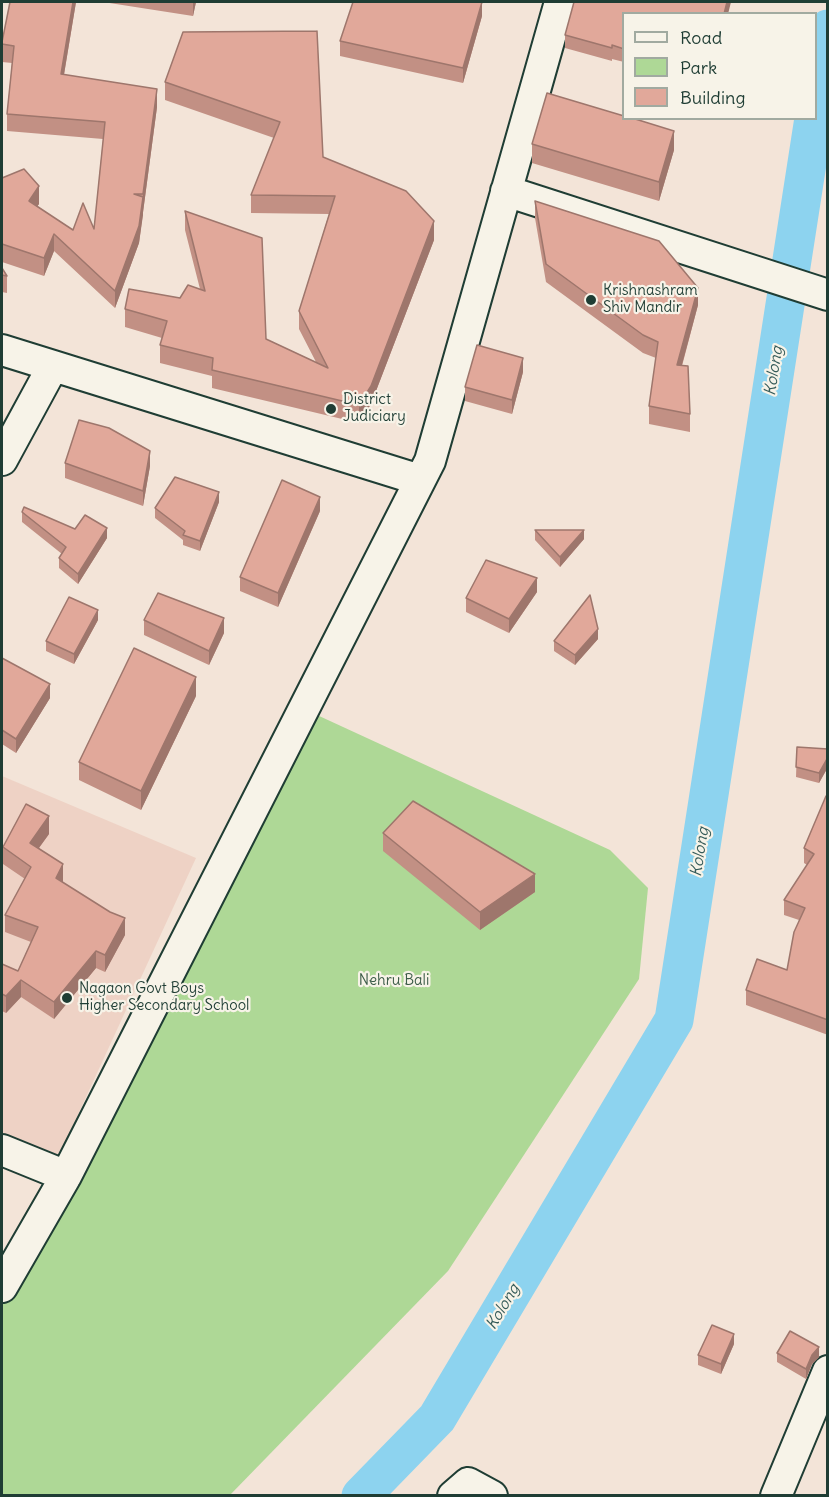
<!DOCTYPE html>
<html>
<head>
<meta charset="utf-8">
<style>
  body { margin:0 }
  #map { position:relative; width:829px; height:1497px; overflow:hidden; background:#f3e4d8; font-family:Delius,sans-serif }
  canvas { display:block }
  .frame { position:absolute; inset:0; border:3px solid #1f3d34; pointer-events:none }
  .legend { position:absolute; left:622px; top:12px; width:195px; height:108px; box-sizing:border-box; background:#f7f3e8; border:2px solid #a1aaa0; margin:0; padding:8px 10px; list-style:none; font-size:18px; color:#1f3d34 }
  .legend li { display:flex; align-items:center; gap:12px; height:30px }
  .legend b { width:30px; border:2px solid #a1aaa0 }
</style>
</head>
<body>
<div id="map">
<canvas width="829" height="1497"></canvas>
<div class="frame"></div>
<ul class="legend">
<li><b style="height:8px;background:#f7f3e8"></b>Road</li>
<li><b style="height:16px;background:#aed896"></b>Park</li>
<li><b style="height:16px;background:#e1a89a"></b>Building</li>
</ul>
</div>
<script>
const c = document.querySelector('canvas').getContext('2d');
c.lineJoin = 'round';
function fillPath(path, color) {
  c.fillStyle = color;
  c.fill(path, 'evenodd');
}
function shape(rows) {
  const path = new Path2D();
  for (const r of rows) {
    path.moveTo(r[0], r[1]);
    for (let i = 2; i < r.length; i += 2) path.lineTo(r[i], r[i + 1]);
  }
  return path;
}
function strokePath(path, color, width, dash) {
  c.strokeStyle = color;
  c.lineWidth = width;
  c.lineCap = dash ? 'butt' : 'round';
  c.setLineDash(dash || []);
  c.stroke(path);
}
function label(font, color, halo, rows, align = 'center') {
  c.font = font + ' Delius,sans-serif';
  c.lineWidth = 4.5;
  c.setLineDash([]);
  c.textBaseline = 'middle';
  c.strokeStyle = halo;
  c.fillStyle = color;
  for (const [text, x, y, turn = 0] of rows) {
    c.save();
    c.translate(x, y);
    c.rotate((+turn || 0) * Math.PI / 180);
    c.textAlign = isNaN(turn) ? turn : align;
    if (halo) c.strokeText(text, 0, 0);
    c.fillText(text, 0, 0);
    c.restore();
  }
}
fillPath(shape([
  [2,776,196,858,57,1160,2,1139]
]), '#eed2c5');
fillPath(shape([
  [304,709,610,850,648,888,639,979,448,1271,230,1495,2,1496,2,1287]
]), '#aed896');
strokePath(shape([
  [816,107,828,29],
  [361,1496,437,1418,674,1020,814,118]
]), '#8dd3ef', 39);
const minor = shape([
  [506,191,828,295],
  [2,350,420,480],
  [2,460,53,366],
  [2,1150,66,1176],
  [2,1287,66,1176,430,461,560,2],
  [453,1496,468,1483,492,1496],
  [776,1496,828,1371]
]);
strokePath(minor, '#1f3d34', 34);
strokePath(minor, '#f7f3e8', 30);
fillPath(shape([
  [10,2,76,2,64,75,157,107,139,243,115,308,54,251,44,276,2,262,2,178,39,204,37,206,73,230,94,229,103,139,7,131,7,114,12,63,2,62,2,42],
  [103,2,196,2,193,16],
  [624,14,624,62,612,59,612,61,565,48,565,35],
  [482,16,463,83,340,56,340,41],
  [183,32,323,157,434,240,371,404,359,423,212,388,212,376,160,363,160,345,162,338,125,327,125,309,180,298,200,289,185,230,185,211,266,339,316,362,299,329,299,311,329,214,251,213,251,195,274,138,165,100,165,82],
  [532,144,674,150,659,201,532,163],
  [535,201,698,305,682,366,690,414,690,432,649,424,649,406,656,358,643,353,546,282,535,218],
  [2,268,7,276,7,293,2,292],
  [523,372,512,414,465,401,465,387],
  [65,463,150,466,143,506,65,478],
  [219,502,200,551,183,545,183,540,155,518,155,508],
  [320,511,278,607,240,591,240,577],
  [22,512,75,529,107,538,78,584,59,568,59,558,62,554,22,522],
  [535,530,584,539,560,567,535,540],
  [537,592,509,633,466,612,466,598],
  [98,620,74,664,46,651,46,641],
  [144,620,224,633,209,665,144,635],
  [598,639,575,665,554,651,554,641],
  [2,658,50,698,16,753,2,744],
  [196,696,141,810,79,780,79,762],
  [797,747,828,749,828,767,819,783,796,777],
  [828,796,828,1035,746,1005,746,990,787,970,799,920,784,915,784,900,807,865,804,863,804,848],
  [383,833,535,892,480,930,383,851],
  [49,834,39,848,63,881,63,882,125,935,105,972,96,968,54,1019,21,997,6,1013,2,1011,2,964,18,971,31,942,5,932,5,915,25,879,3,864,3,847],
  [734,1344,721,1374,698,1365,698,1355],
  [777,1353,819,1357,812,1364,806,1379,777,1362]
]), '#c29084');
fillPath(shape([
  [73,2,76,2,61,92,61,74],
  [193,2,196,2,193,16],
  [482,2,482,16,463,83,463,68],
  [727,2,731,2,728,14,724,14],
  [157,89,157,107,143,212,143,194],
  [674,131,674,150,659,201,659,182],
  [39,186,39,204,29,218,29,201],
  [143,197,143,215,139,243,115,308,115,291],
  [434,221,434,240,371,404,359,423,359,405],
  [54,234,54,251,44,276,44,258],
  [698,288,698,305,677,383,677,365],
  [523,358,523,372,512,414,512,400],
  [150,451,150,466,143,506,143,491],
  [219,492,219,502,200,551,200,541],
  [320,497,320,511,278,607,278,593],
  [107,528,107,538,78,584,78,574],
  [584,530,584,539,560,567,560,557],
  [537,578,537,592,509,633,509,619],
  [98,610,98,620,74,664,74,654],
  [224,618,224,633,209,665,209,651],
  [598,629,598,639,575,665,575,655],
  [196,677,196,696,141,810,141,791],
  [50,684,50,698,16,753,16,739],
  [828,757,828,767,819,783,819,773],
  [49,816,49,834,30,860,30,843],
  [63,864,63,881,56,895,56,878],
  [535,874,535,892,480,930,480,912],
  [125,918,125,935,105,972,105,955],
  [96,951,96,968,54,1019,54,1002],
  [21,980,21,997,6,1013,6,996],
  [734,1334,734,1344,721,1374,721,1364],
  [819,1347,819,1357,812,1364,806,1379,806,1369,812,1355]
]), '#9e766c');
const building = shape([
  [10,2,73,2,61,74,157,89,143,194,134,194,143,197,139,226,115,291,54,234,44,258,2,244,2,178,24,169,39,186,29,201,73,230,83,203,94,229,105,122,7,114,14,46,2,44,2,42,10,2],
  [353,2,482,2,463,68,340,41,353,2],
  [574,2,727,2,724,14,624,14,624,49,612,45,612,48,565,35,574,2],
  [317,31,323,157,406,191,434,221,371,386,359,405,212,370,213,358,160,345,167,321,125,309,129,289,180,298,188,285,205,291,185,211,262,238,266,339,328,368,299,311,335,196,251,195,280,122,165,82,183,32,317,31],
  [547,93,624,116,624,118,632,118,674,131,659,182,532,144,547,93],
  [535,201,659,241,698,288,677,365,688,366,690,414,649,406,658,342,643,335,546,264,535,201],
  [2,268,7,276,2,275,2,268],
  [477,345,523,358,512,400,465,387,477,345],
  [79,420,109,428,150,451,143,491,65,463,79,420],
  [175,477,219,492,200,541,183,535,185,531,155,508,175,477],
  [282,480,320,497,278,593,240,577,282,480],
  [24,507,75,529,85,515,107,528,78,574,59,558,66,547,22,512,24,507],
  [535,530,584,530,560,557,535,530],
  [486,560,537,578,509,619,466,598,486,560],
  [158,593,224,618,209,651,144,620,158,593],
  [590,595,598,629,575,655,554,641,590,595],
  [69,597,98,610,74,654,46,641,69,597],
  [134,648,196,677,141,791,79,762,134,648],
  [2,658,50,684,16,739,2,730,2,658],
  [797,747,828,749,828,757,819,773,796,767,797,747],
  [826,796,828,796,828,1020,746,990,757,959,787,970,794,932,805,908,784,900,814,854,804,848,826,796],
  [413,801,535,874,480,912,383,833,413,801],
  [26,804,49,816,30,843,63,864,56,878,110,912,125,918,105,955,96,951,54,1002,21,980,6,996,2,994,2,964,18,971,38,927,5,915,31,867,3,847,26,804],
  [712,1325,734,1334,721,1364,698,1355,712,1325],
  [790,1331,819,1347,812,1355,806,1369,777,1353,790,1331]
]);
fillPath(building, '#e1a89a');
strokePath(building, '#9e766c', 1.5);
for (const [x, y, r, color] of [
  [591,300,6,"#1f3d34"],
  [331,409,6,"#1f3d34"],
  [67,998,6,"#1f3d34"]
]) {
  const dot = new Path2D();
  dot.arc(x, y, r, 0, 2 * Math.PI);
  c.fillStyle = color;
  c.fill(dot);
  strokePath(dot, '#f7f3e8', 2);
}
label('15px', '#1f3d34', '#f7f3e8', [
  ["Krishnashram",603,291],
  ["Shiv Mandir",603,308],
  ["District",343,400],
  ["Judiciary",343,417],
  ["Nagaon Govt Boys",79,989],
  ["Higher Secondary School",79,1006]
], 'left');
label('15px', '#3c5c48', '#f7f3e8', [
  ["Nehru Bali",394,981]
]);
label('italic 16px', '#355b59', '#f7f3e8', [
  ["Kolong",774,371,-81],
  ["Kolong",700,852,-81],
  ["Kolong",503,1307,-59]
]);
</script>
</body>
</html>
